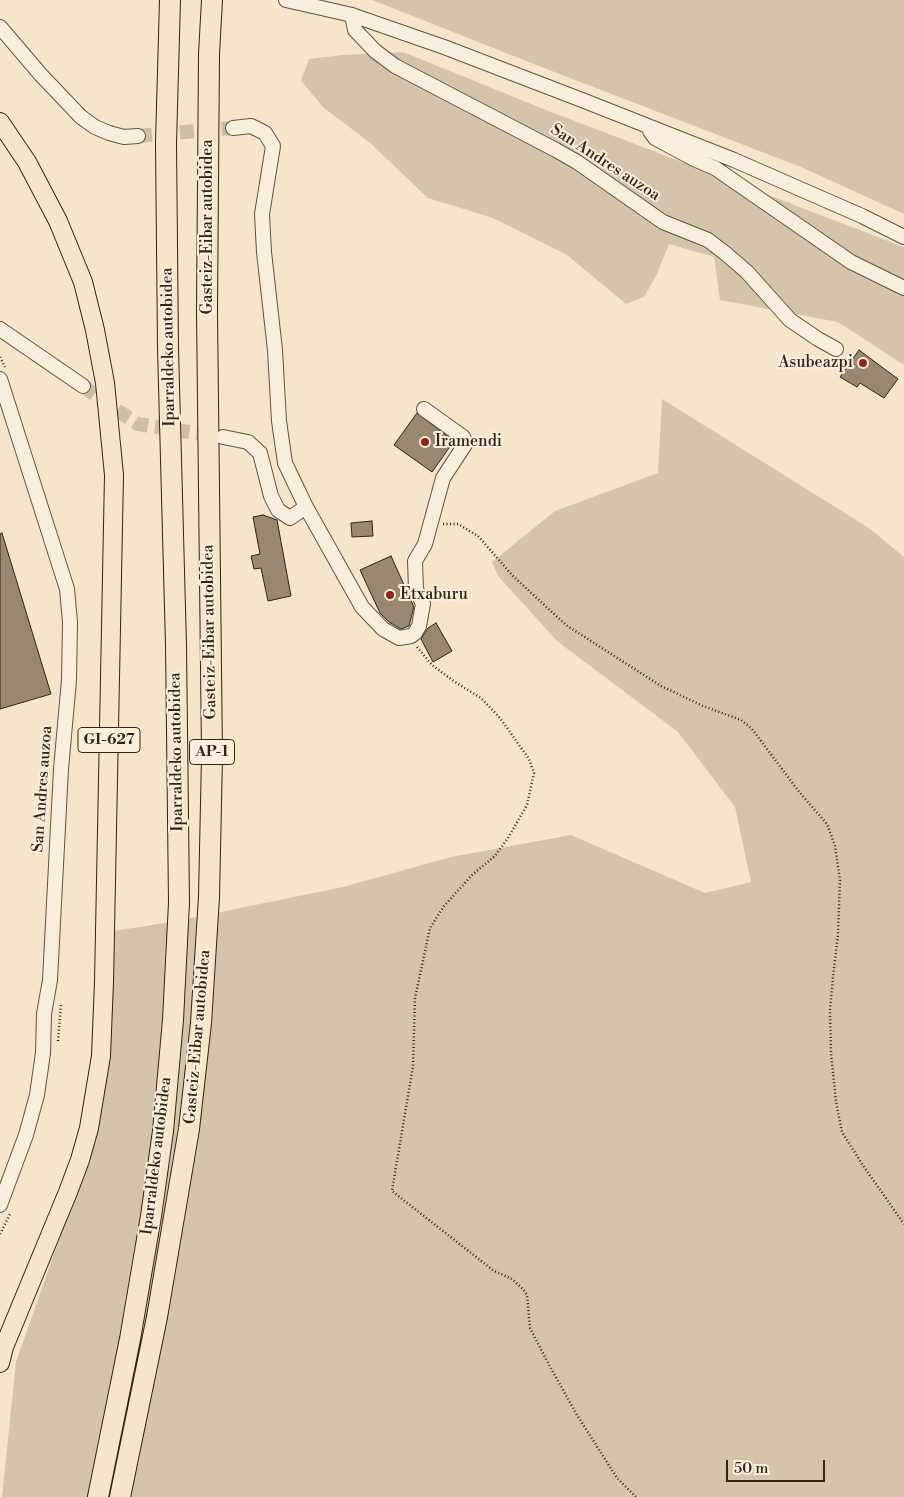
<!DOCTYPE html>
<html>
<head>
<meta charset="utf-8">
<style>
  body { margin:0 }
  #map { position:relative; width:904px; height:1497px; overflow:hidden; background:#f6e5ca; font-family:"Libre Bodoni",serif }
  canvas { display:block }
  .scale { position:absolute; left:726px; top:1460px; width:99px; height:22px; box-sizing:border-box; border:2px solid #342212; border-top:0; padding-left:6px; font-size:15px; line-height:18px; white-space:nowrap; color:#342212; -webkit-text-stroke:4px #f9eedd; paint-order:stroke }
</style>
</head>
<body>
<div id="map">
<canvas width="904" height="1497"></canvas>
<div class="scale">50 m</div>
</div>
<script>
const c = document.querySelector('canvas').getContext('2d');
c.lineJoin = 'round';
function fillPath(path, color) {
  c.fillStyle = color;
  c.fill(path, 'evenodd');
}
function shape(rows) {
  const path = new Path2D();
  for (const r of rows) {
    path.moveTo(r[0], r[1]);
    for (let i = 2; i < r.length; i += 2) path.lineTo(r[i], r[i + 1]);
  }
  return path;
}
function strokePath(path, color, width, dash) {
  c.strokeStyle = color;
  c.lineWidth = width;
  c.lineCap = dash ? 'butt' : 'round';
  c.setLineDash(dash || []);
  c.stroke(path);
}
function label(font, color, halo, rows, align = 'center') {
  c.font = font + ' "Libre Bodoni",serif';
  c.lineWidth = 4;
  c.setLineDash([]);
  c.textBaseline = 'middle';
  c.strokeStyle = halo;
  c.fillStyle = color;
  for (const [text, x, y, turn = 0] of rows) {
    c.save();
    c.translate(x, y);
    c.rotate((+turn || 0) * Math.PI / 180);
    c.textAlign = isNaN(turn) ? turn : align;
    if (halo) c.strokeText(text, 0, 0);
    c.fillText(text, 0, 0);
    c.restore();
  }
}
fillPath(shape([
  [372,0,904,0,904,214,801,167,544,68],
  [403,52,546,110,904,247,904,365,838,322,720,300,714,257,669,244,656,276,644,297,626,304,567,255,493,218,428,198,369,142,324,108,301,81,309,59,343,55],
  [662,399,869,528,904,557,904,1497,2,1497,16,1362,77,1188,103,1107,110,1026,95,934,177,921,343,887,451,857,571,835,705,893,751,882,735,807,678,732,557,641,498,576,492,562,555,511,658,473]
]), '#d5c4ab');
const building = shape([
  [859,350,898,379,884,398,860,383,857,387,840,377,859,350],
  [417,413,454,441,432,472,394,445,417,413],
  [263,515,277,520,291,596,268,601,261,568,254,569,251,556,260,554,253,517,263,515],
  [372,521,373,536,352,537,351,523,372,521],
  [2,533,51,694,0,709,0,534,2,533],
  [391,556,414,607,409,626,401,629,389,622,380,613,360,570,391,556],
  [436,623,452,651,433,662,421,639,428,628,436,623]
]);
fillPath(building, '#998772');
strokePath(building, '#342212', 1);
strokePath(shape([
  [138,136,233,128],
  [83,386,112,407,138,424,215,436]
]), '#cfbea5', 14, [14, 7]);
const minor = shape([
  [286,0,352,15,444,47,582,100,734,160,862,216,904,237],
  [352,15,355,30,375,51,395,66,556,150,577,162,663,222,708,240,725,253,747,272,790,320,818,339,836,349],
  [0,27,41,75,81,117,95,127,109,133,124,137,138,136],
  [233,128,251,126,265,133,273,146,262,214,264,252,275,350,279,421,285,463,306,507],
  [650,131,655,138,694,159,715,168,851,262,904,288],
  [0,329,83,386],
  [0,379,67,589,70,622,69,680,61,769,50,980,44,1014,43,1053,37,1095,26,1135,0,1205],
  [223,437,248,442,260,453,271,496,278,510,290,518,306,507,362,607,383,629,399,638,411,636,415,633,419,626,423,604,416,589,415,561,425,544,443,478,466,443,463,437,424,409]
]);
const major = shape([
  [0,122,27,162,58,221,83,282,95,330,105,383,114,475,104,982,101,1056,89,1128,80,1160,68,1192,4,1347,0,1363]
]);
const highway = shape([
  [98,1497,130,1339,151,1216,163,1131,173,1020,179,903,176,645,168,348,166,143,170,0],
  [120,1497,157,1317,189,1129,201,1023,209,897,212,756,207,312,209,54,212,0]
]);
strokePath(minor, '#645340', 16);
strokePath(major, '#342212', 20);
strokePath(highway, '#342212', 22);
strokePath(shape([
  [0,357,5,367],
  [443,524,458,524,478,536,513,576,566,625,661,686,703,706,741,720,752,729,800,793,827,824,835,846,840,880,838,934,833,977,830,1010,831,1053,836,1102,842,1132,862,1164,904,1224],
  [417,647,432,665,455,682,481,698,500,718,529,759,534,773,527,805,508,838,495,856,473,874,444,906,430,928,415,998,413,1066,392,1191,494,1271,512,1279,523,1289,527,1295,530,1328,548,1363,577,1415,617,1478,636,1497],
  [58,1041,61,1004],
  [0,1234,10,1214]
]), '#342212', 2.5, [1, 2.5]);
strokePath(minor, '#f9eedd', 14);
strokePath(major, '#f6e5ca', 18);
strokePath(highway, '#f6e5ca', 20);
for (const [x, y, r, color] of [
  [863,363,5,"#8f2418"],
  [425,442,5,"#8f2418"],
  [390,595,5,"#8f2418"]
]) {
  const dot = new Path2D();
  dot.arc(x, y, r, 0, 2 * Math.PI);
  c.fillStyle = color;
  c.fill(dot);
  strokePath(dot, '#f9eedd', 2);
}
for (const [x, y, w] of [
  [109,740,62],
  [212,752,45]
]) {
  const box = new Path2D();
  box.roundRect(x - w / 2, y - 12.5, w, 25, 4);
  c.fillStyle = '#f9eedd';
  c.fill(box);
  strokePath(box, '#342212', 1);
}
label('bold 15px', '#342212', null, [
  ["GI-627",109,740],
  ["AP-1",212,752]
]);
label('16px', '#342212', '#f9eedd', [
  ["San Andres auzoa",605,163,33],
  ["Gasteiz-Eibar autobidea",208,227,-90],
  ["Iparraldeko autobidea",169,347,-91],
  ["Gasteiz-Eibar autobidea",210,632,-91],
  ["Iparraldeko autobidea",177,752,-91],
  ["San Andres auzoa",43,789,-86],
  ["Gasteiz-Eibar autobidea",198,1037,-85],
  ["Iparraldeko autobidea",157,1156,-83]
]);
label('16px', '#342212', '#f9eedd', [
  ["Asubeazpi",853,363,"right"],
  ["Iramendi",435,442],
  ["Etxaburu",400,595]
], 'left');
</script>
</body>
</html>
